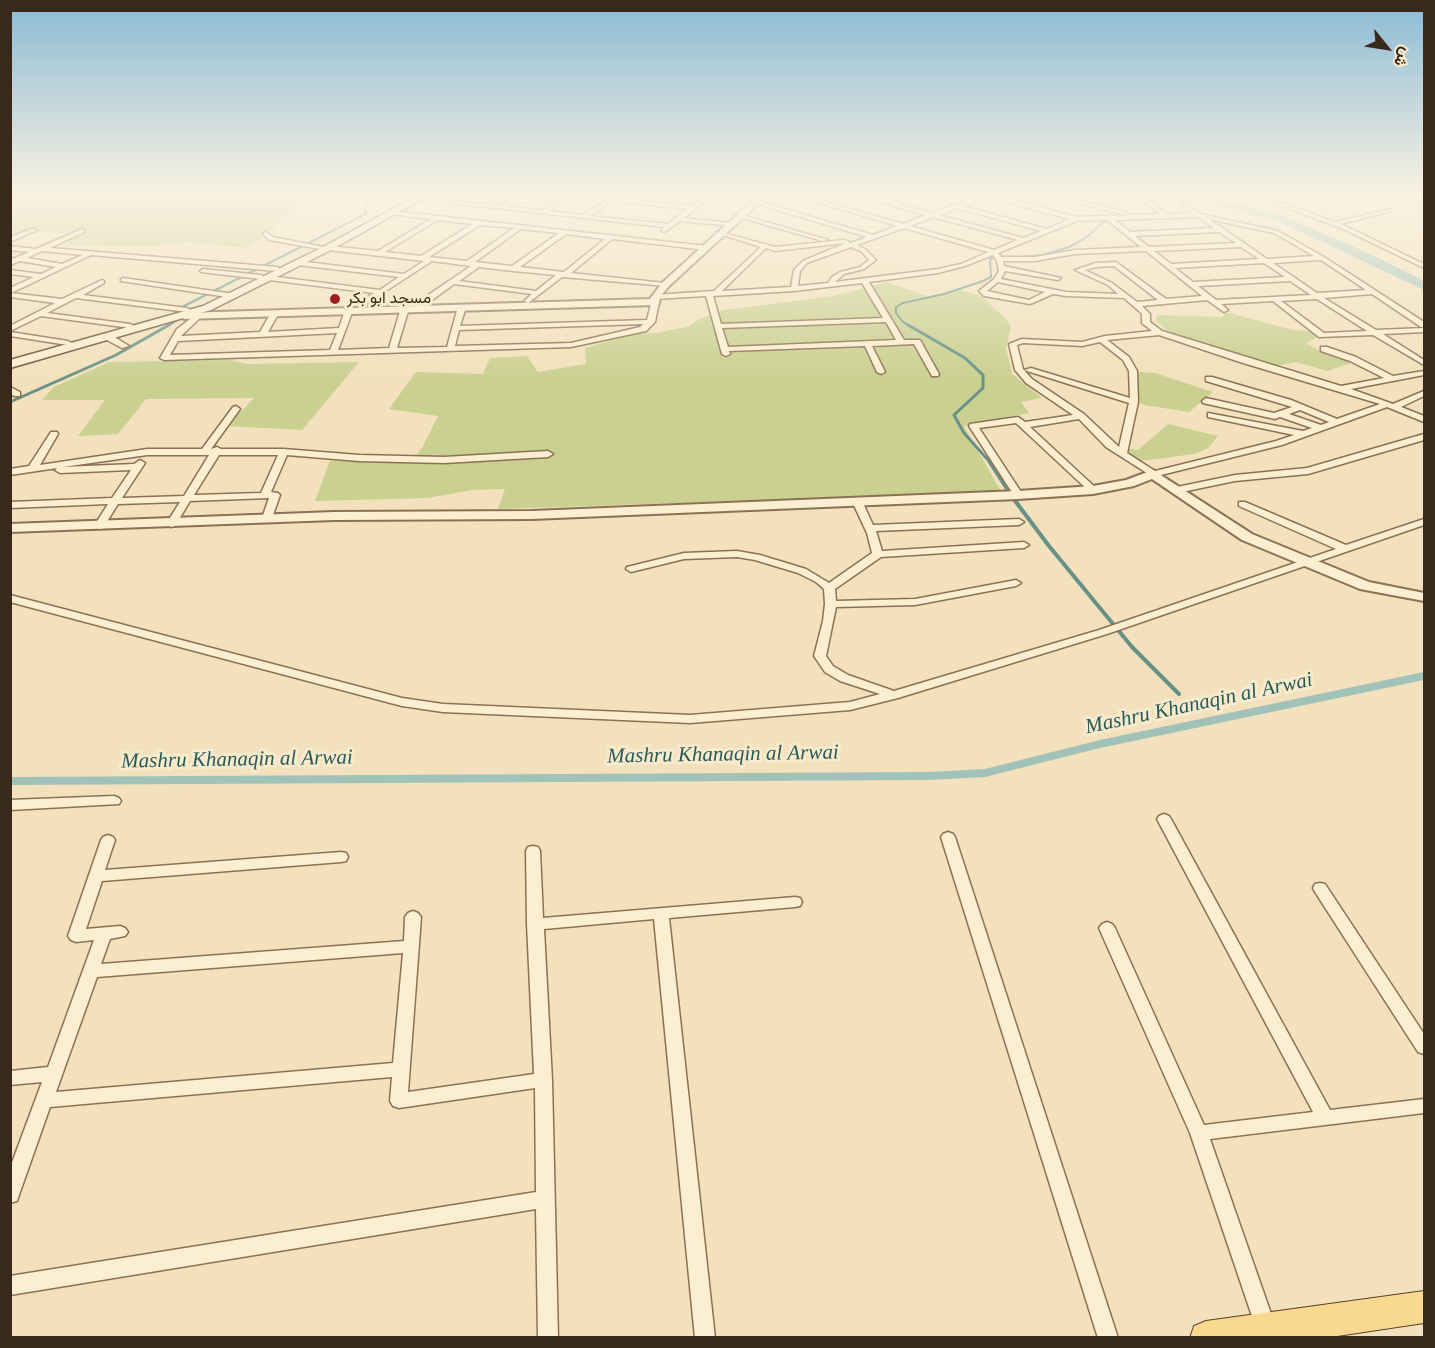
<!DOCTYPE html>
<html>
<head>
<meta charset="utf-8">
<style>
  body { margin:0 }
  #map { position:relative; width:1435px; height:1348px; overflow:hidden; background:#f2e1bc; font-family:"Times New Roman",Vazirmatn,serif }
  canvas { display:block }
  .frame { position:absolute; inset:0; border:12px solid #39291a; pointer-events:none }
  .north { position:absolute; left:1357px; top:18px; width:60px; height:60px; -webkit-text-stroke:4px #f8ebcd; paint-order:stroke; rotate:120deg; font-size:16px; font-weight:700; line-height:24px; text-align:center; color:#39291a }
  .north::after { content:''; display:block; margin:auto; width:21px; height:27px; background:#39291a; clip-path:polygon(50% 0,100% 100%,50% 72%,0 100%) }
</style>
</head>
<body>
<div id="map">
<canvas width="1435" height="1348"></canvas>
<div class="frame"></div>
<div class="north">ش</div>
</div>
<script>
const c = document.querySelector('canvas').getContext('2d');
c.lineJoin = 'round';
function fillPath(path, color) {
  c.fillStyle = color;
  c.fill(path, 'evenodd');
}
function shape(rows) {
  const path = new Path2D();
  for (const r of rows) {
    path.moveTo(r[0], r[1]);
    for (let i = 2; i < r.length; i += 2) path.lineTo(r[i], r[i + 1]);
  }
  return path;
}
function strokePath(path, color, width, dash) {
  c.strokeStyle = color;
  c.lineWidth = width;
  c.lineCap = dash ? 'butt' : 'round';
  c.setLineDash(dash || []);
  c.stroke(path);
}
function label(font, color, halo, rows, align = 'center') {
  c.font = font + ' "Times New Roman",Vazirmatn,serif';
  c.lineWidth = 6;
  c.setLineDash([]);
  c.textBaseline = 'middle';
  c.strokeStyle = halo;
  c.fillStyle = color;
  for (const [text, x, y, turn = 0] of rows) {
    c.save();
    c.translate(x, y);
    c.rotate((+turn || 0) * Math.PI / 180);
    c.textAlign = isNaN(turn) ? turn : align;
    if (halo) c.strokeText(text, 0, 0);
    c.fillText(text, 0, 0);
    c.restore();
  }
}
fillPath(shape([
  [11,194,317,194,284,218,259,240,247,248,186,242,151,246,70,245,67,233,11,232],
  [887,282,932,298,961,290,981,296,1006,319,1011,327,1006,348,1012,374,1042,398,1021,402,1029,413,964,426,1001,492,498,509,505,489,472,490,428,498,315,501,330,461,411,462,422,448,438,416,389,409,416,372,483,374,490,358,527,356,538,372,586,364,585,348,633,334,657,333,690,326,697,320,724,310,834,296],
  [1226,312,1293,330,1310,331,1320,336,1306,343,1322,352,1354,362,1327,371,1296,362,1275,366,1186,340,1168,331,1156,320,1157,315,1223,317],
  [230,360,248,364,359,362,302,430,227,426,254,398,146,399,118,434,78,436,105,400,42,400,54,387,109,362],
  [1140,372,1155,373,1213,392,1189,412,1144,405,1136,400,1137,374],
  [1168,424,1218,436,1208,448,1194,454,1141,461,1123,453,1125,448,1138,450]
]), '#c9d090');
strokePath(shape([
  [1372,194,1424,204],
  [1020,257,1043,255,1069,247,1084,239,1104,222,1110,211,1128,194],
  [180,308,366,214,366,206,382,194],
  [166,327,176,321],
  [911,327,903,322,896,313,896,307,903,303,944,294,983,281,991,277,990,259,997,257]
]), '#679186', 2);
strokePath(shape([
  [908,325,965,358,983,375,983,388,954,415,964,433,988,460,1011,496],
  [10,402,116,355,169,325]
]), '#679186', 3);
strokePath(shape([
  [1010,494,1049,546,1132,647,1179,694]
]), '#679186', 4);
fillPath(shape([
  [1424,672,1424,680,1100,748,985,777,929,780,10,785,10,777,929,772,985,769,1100,740,1424,672]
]), '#a1c2b8');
fillPath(shape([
  [1175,194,1195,194,1254,207,1286,217,1368,253,1424,281,1424,290,1278,221,1175,194]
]), '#a1c2b8');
const minor = shape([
  [519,194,526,194,507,207,541,210,567,194,574,194,549,211,583,215,615,194,618,196,616,198,691,206,705,196,702,194,759,197,779,194,758,201,873,235,897,226,790,194,800,194,903,224,926,215,852,194,862,194,884,200,903,194,912,194,891,202,932,213,984,194,993,194,1076,217,1160,214,1136,194,1141,194,1167,214,1193,213,1180,204,1185,203,1201,214,1278,231,1324,257,1424,322,1424,327,1421,327,1372,294,1324,298,1376,330,1424,328,1424,332,1383,334,1424,360,1424,365,1373,335,1319,337,1273,301,1221,304,1228,310,1224,312,1207,300,1142,306,1150,314,1150,322,1162,331,1341,386,1384,378,1350,361,1321,351,1321,347,1327,347,1356,357,1393,376,1424,371,1424,375,1351,389,1393,404,1424,391,1424,396,1401,407,1424,416,1424,422,1387,407,1282,445,1153,477,1106,447,1079,419,1030,427,1096,488,1096,492,1093,493,1090,492,1016,423,979,428,1023,495,1018,498,1015,497,969,426,970,424,1018,417,1025,422,1073,415,1026,383,1015,370,1009,344,1022,339,1082,342,1105,336,1152,331,1142,323,1142,314,1139,311,1124,298,1066,296,1053,294,1030,304,984,296,979,291,994,279,999,271,997,261,993,255,965,266,938,273,869,282,904,340,920,340,939,374,938,376,932,376,914,344,872,346,885,372,881,374,877,372,865,346,729,351,730,354,726,356,722,354,706,296,655,299,651,297,655,295,714,291,761,247,720,234,720,232,775,247,844,240,851,243,867,237,754,203,755,200,712,196,684,218,731,223,733,224,733,226,680,221,664,232,661,230,664,227,415,199,418,197,500,206,519,194],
  [987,197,1070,219,1047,229,963,206,987,197],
  [612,201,687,209,668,224,590,216,612,201],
  [957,208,1041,231,1023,238,939,215,957,208],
  [933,217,1018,240,994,250,910,226,933,217],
  [1198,217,1214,228,1130,232,1115,220,1198,217],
  [1209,219,1274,233,1314,256,1267,259,1209,219],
  [1107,220,1141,247,1075,250,1035,257,1001,257,998,253,1077,221,1107,220],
  [904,228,988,252,961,264,938,269,835,282,844,274,864,269,876,260,865,249,857,245,904,228],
  [1219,232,1236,243,1149,247,1135,236,1219,232],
  [846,243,803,261,794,270,791,287,722,291,766,248,775,251,846,243],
  [851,247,861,251,869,260,860,267,840,272,832,277,828,283,798,286,800,271,807,263,851,247],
  [1241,247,1259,259,1171,264,1154,251,1241,247],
  [1146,251,1202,296,1166,299,1116,262,1096,263,1075,270,1108,285,1118,294,1066,292,1001,279,1005,271,1058,280,1061,278,1004,266,1003,261,1035,261,1075,254,1146,251],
  [1321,260,1366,290,1317,293,1273,263,1321,260],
  [1264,263,1285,277,1193,282,1175,268,1264,263],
  [1114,266,1158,300,1137,302,1112,283,1085,270,1096,267,1114,266],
  [1290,281,1311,295,1216,300,1198,286,1290,281],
  [998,282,1045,292,1029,300,987,291,998,282],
  [862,283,883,318,721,324,713,296,794,291,862,283],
  [1317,299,1367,331,1324,333,1281,301,1317,299],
  [886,322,896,340,728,347,722,328,886,322],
  [1159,335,1243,363,1380,404,1337,419,1291,400,1212,377,1206,377,1206,381,1292,407,1274,413,1206,398,1202,401,1203,403,1275,419,1280,417,1312,428,1303,431,1208,413,1208,417,1294,435,1276,441,1155,471,1127,453,1138,402,1137,371,1129,357,1107,340,1159,335],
  [1100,342,1123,360,1129,371,1130,398,1031,368,1024,370,1129,403,1119,447,1084,414,1032,379,1023,369,1017,345,1023,343,1082,346,1100,342],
  [1300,410,1329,422,1321,425,1289,414,1300,410],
  [1046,194,1057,194,1128,213,1125,215,1046,194],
  [1238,194,1250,194,1275,200,1335,222,1391,209,1391,211,1341,224,1424,264,1424,268,1341,228,1271,202,1238,194],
  [392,211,706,246,709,248,706,250,612,239,571,273,665,283,669,285,667,286,562,277,528,303,524,301,532,294,454,284,424,306,418,306,418,302,471,266,432,261,361,307,358,307,358,303,374,293,269,280,266,278,269,276,380,290,399,277,298,265,295,263,298,261,404,274,424,261,328,250,325,248,328,246,378,251,431,219,390,214,392,211],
  [438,220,472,224,421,256,385,252,438,220],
  [480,225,514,228,467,261,429,257,480,225],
  [521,229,559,233,512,266,475,262,521,229],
  [566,234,605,239,564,272,520,267,566,234],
  [479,267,513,271,556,275,536,291,459,281,479,267],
  [738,215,742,215,828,240,823,241,738,217,738,215],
  [32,229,37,230,10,242,10,237,32,229],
  [82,229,84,230,84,232,50,248,277,267,280,269,277,271,91,255,11,293,62,299,102,280,104,281,104,283,83,295,187,308,191,310,187,312,76,298,47,313,130,324,134,326,130,328,41,316,10,331,10,326,55,303,10,297,10,288,34,277,10,274,10,270,41,274,56,267,20,261,10,265,10,260,29,252,10,250,10,246,36,249,82,229],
  [42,251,83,255,62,264,27,258,42,251],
  [266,232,273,237,323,247,320,249,269,240,263,234,266,232],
  [203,269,261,275,264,277,261,279,201,272,200,271,203,269],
  [123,278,234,294,238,296,234,298,121,281,121,279,123,278],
  [652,300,659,302,655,322,646,331,571,347,164,360,160,358,177,329,197,314,201,316,200,318,181,336,260,332,272,311,275,311,279,313,268,332,339,328,345,310,352,308,353,310,338,350,389,348,401,308,405,306,409,308,397,348,447,347,458,307,462,305,466,307,460,326,647,320,652,300],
  [643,324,640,327,571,343,455,346,459,330,643,324],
  [337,333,330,350,170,355,178,341,337,333],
  [10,332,68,341,72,343,68,345,10,336,10,332],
  [105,335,111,335,129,346,122,348,105,339,105,335],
  [10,387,20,392,20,396,14,396,10,393,10,387],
  [236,406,240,409,211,449,217,447,221,449,284,449,359,455,444,457,548,451,553,454,548,457,444,463,359,461,287,455,271,492,278,493,280,495,272,518,267,521,262,518,269,498,190,501,175,526,171,527,166,524,180,502,118,504,103,528,99,529,94,526,108,504,10,508,10,502,112,498,131,470,60,473,55,470,57,468,10,475,10,469,29,466,51,432,57,432,58,434,40,465,147,449,202,449,233,407,236,406],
  [147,455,209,455,184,496,122,498,145,463,140,460,134,464,63,467,147,455],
  [219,455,278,455,261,493,194,495,219,455],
  [1424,434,1424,440,1308,474,1235,481,1177,493,1172,490,1177,487,1235,475,1307,468,1424,434],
  [857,498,862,501,873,525,1019,519,1024,522,1019,525,876,531,882,551,1024,542,1029,545,1024,548,881,557,835,589,836,601,915,599,1016,580,1021,583,1016,586,915,605,836,607,826,656,833,666,848,675,894,691,1099,630,1336,549,1239,506,1239,502,1245,502,1346,545,1424,519,1424,525,1107,634,898,698,850,710,690,723,443,712,402,706,10,602,10,595,402,698,443,704,690,715,850,702,880,694,840,681,825,672,814,656,823,621,825,604,824,589,816,582,798,573,755,560,737,557,684,559,631,572,626,569,627,567,684,553,737,551,760,555,806,569,829,583,872,553,867,533,852,501,857,498],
  [114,796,119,798,121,801,119,804,10,810,10,800,114,796],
  [1164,814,1169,816,1171,819,1330,1110,1424,1099,1424,1113,1210,1139,1276,1328,1273,1335,1267,1338,1259,1335,1256,1328,1190,1133,1099,928,1102,924,1107,922,1112,924,1115,928,1204,1125,1313,1112,1157,819,1159,816,1164,814],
  [948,832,953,834,955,837,1118,1338,1098,1338,941,837,943,834,948,832],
  [108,835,113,837,115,840,105,870,341,852,346,853,348,857,346,861,341,862,102,881,86,929,120,926,125,928,128,932,125,936,110,939,101,964,404,941,405,917,408,913,413,911,418,913,421,917,408,1092,534,1074,527,924,526,851,528,847,533,846,538,847,540,851,543,918,795,897,800,898,802,902,800,906,795,907,669,918,715,1338,695,1338,654,919,544,929,552,1080,558,1338,538,1338,536,1209,10,1295,10,1276,536,1192,535,1088,399,1108,393,1106,390,1101,392,1077,50,1107,19,1195,17,1201,10,1203,10,1168,42,1082,10,1085,10,1071,48,1067,94,940,76,942,71,940,68,936,101,840,103,837,108,835],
  [403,953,393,1063,56,1092,97,977,403,953],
  [1320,883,1325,884,1424,1034,1424,1054,1418,1052,1315,892,1313,888,1315,884,1320,883]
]);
const tertiary = shape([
  [760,194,769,194,668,287,660,297,659,304,655,305,184,319,179,316,184,313,650,299,662,283,760,194],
  [1153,470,1252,534,1369,582,1424,593,1424,601,1360,589,1242,540,1152,479,1134,486,1093,494,1018,499,532,519,334,520,10,532,10,524,334,512,532,511,1018,491,1093,486,1126,480,1153,470]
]);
const secondary = shape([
  [420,194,431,194,331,250,211,310,10,368,10,360,203,306,325,246,420,194]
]);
const primary = shape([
  [1424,1291,1424,1323,1324,1338,1190,1338,1194,1326,1206,1321,1424,1291]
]);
strokePath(minor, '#8b7154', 3);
strokePath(tertiary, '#8b7154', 4);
strokePath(secondary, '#6c5238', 3);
strokePath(primary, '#583f29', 2);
fillPath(minor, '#fceed0');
fillPath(tertiary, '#fceed0');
fillPath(secondary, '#fceed0');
fillPath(primary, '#f9d890');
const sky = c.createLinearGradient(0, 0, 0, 383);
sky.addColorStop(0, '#8bbad5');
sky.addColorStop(0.51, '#f9f2e1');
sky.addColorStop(1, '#f9f2e100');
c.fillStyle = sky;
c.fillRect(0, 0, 1435, 383);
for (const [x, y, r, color] of [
  [335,299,6,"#9f1f21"]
]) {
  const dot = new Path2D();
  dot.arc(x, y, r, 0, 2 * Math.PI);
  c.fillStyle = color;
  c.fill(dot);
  strokePath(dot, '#f8ebcd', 2);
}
label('16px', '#39291a', '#f8ebcd', [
  ["مسجد ابو بكر",347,299]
], 'left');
label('italic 21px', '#285a56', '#f8ebcd', [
  ["Mashru Khanaqin al Arwai",1199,704,-12],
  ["Mashru Khanaqin al Arwai",723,755,-1],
  ["Mashru Khanaqin al Arwai",237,760,-1]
]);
</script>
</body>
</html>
